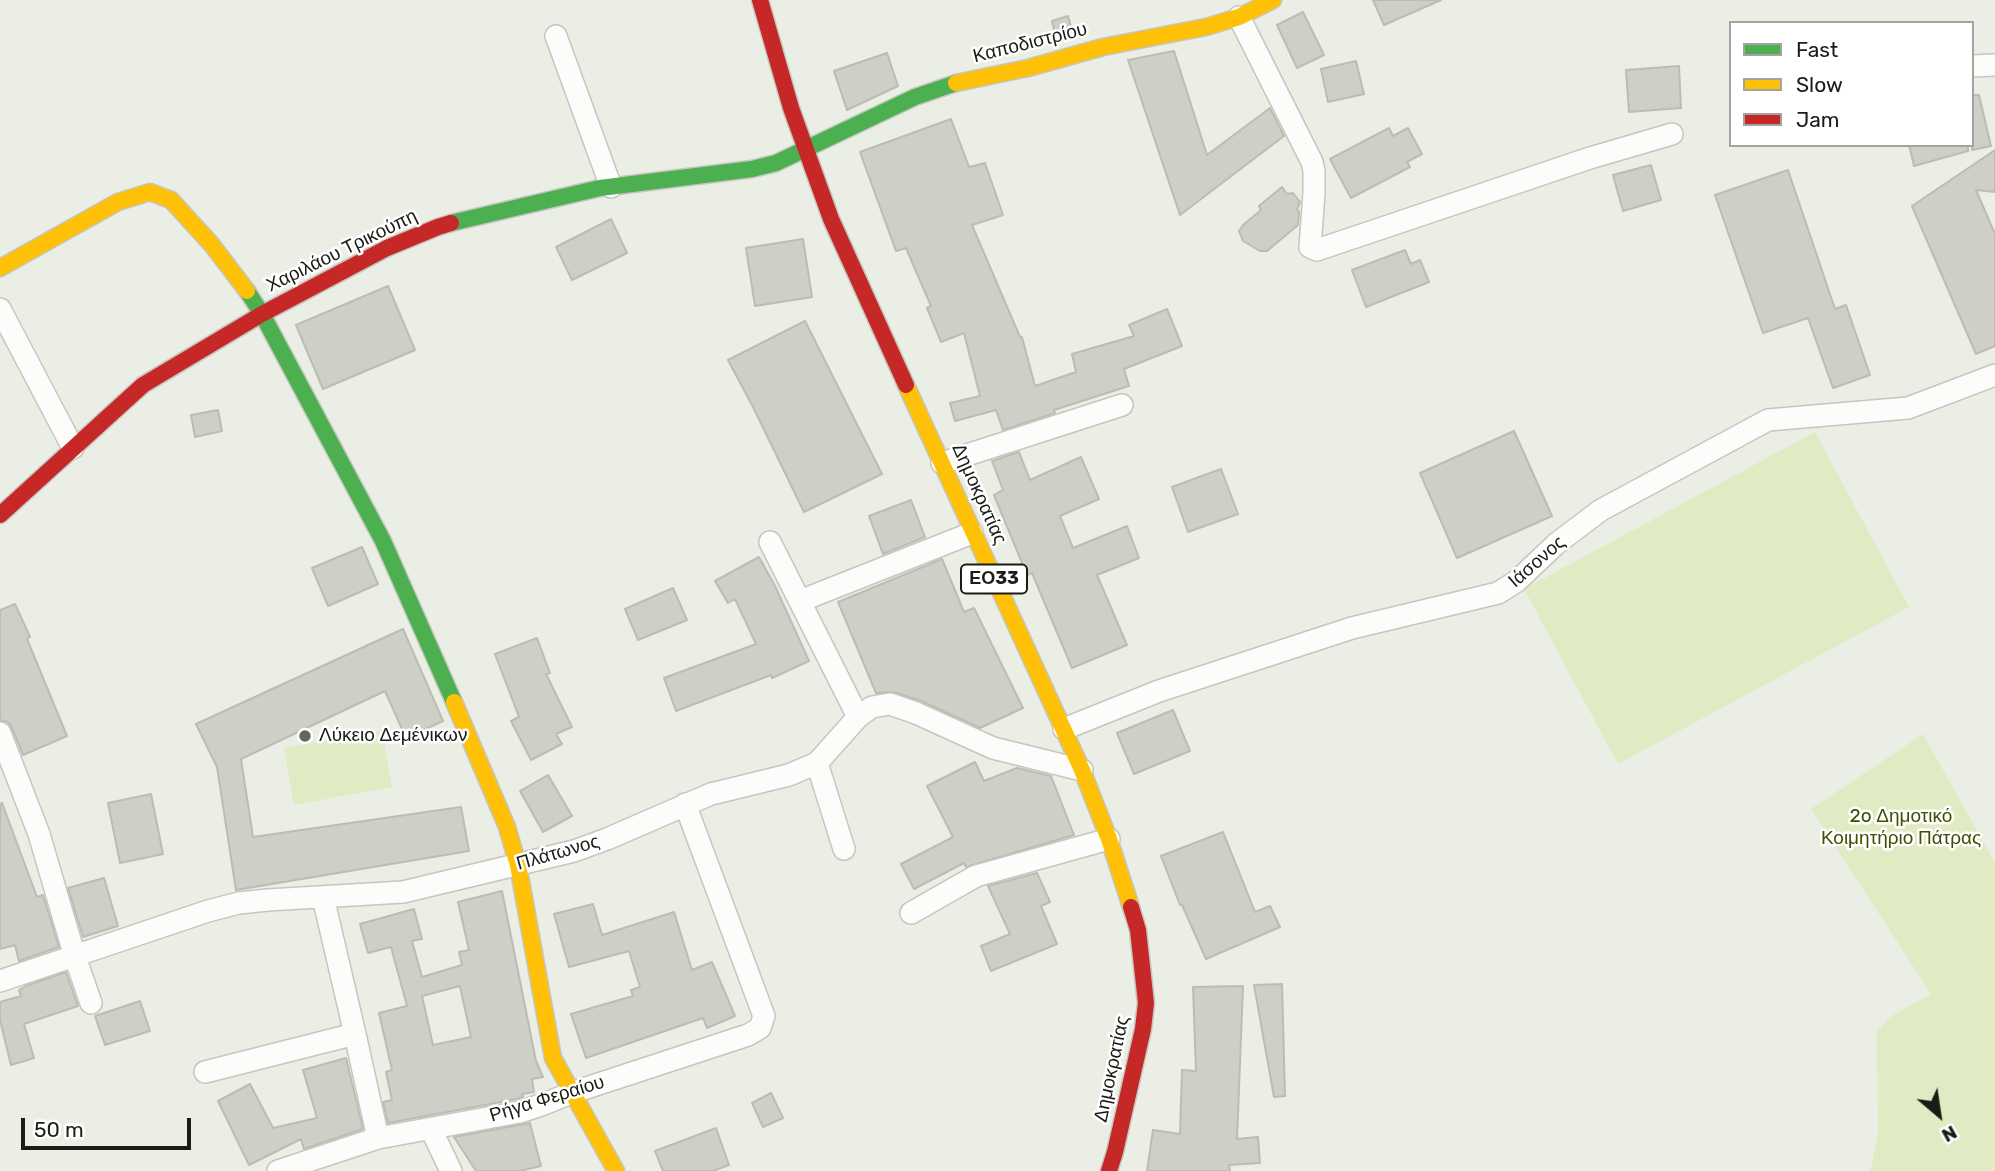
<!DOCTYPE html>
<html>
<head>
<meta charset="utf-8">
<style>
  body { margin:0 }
  #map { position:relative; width:1995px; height:1171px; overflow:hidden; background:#ebeee4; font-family:Rubik,sans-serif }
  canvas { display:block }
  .legend { position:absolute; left:1729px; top:21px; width:245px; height:126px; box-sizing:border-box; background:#fff; border:2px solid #a3a4a1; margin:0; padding:9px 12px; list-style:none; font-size:21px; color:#1a1c15 }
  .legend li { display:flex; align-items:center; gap:14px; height:35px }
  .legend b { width:35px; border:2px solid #a3a4a1 }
  .north { position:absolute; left:1904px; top:1080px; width:70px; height:70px; -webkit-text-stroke:5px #fff; paint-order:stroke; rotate:151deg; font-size:19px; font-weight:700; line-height:28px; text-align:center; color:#1a1c15 }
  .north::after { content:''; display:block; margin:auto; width:24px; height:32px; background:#1a1c15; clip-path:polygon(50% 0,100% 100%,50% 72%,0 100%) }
  .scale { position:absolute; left:21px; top:1118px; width:170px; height:32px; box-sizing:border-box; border:4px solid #1a1c15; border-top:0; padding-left:9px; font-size:21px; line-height:24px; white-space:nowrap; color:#1a1c15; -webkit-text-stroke:5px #fff; paint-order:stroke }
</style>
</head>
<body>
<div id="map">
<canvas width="1995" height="1171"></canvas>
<ul class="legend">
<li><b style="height:9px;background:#4caf50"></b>Fast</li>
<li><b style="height:9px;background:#ffc107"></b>Slow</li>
<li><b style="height:9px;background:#c62828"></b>Jam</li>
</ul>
<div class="north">N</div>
<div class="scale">50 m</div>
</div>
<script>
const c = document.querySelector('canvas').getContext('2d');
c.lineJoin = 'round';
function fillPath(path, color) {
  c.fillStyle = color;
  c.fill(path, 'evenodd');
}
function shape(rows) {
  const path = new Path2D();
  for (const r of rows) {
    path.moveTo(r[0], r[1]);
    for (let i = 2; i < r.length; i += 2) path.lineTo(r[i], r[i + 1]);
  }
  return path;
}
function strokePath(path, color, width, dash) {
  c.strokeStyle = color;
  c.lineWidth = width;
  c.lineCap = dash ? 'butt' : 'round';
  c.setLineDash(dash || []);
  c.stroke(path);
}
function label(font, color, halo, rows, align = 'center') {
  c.font = font + ' Rubik,sans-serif';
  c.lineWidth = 5;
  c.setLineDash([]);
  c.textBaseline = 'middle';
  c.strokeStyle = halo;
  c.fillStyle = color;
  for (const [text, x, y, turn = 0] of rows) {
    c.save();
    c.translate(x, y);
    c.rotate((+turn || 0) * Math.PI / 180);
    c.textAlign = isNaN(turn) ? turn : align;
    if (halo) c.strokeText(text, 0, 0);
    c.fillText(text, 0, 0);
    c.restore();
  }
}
fillPath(shape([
  [1815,432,1909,607,1618,764,1524,589],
  [382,731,392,787,294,805,284,748],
  [1923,734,1995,863,1995,1171,1870,1171,1878,1137,1877,1031,1891,1016,1931,994,1811,809]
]), '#e0ebc4');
const building = shape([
  [1373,0,1441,0,1384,25,1373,0],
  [1303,12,1324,55,1297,68,1277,25,1303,12],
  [1068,16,1074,37,1057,42,1052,21,1068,16],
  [1174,51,1207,155,1270,108,1284,136,1180,215,1128,60,1174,51],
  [887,53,898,86,847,110,834,71,887,53],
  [1356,61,1364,94,1328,102,1321,69,1356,61],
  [1679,66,1681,108,1629,112,1626,70,1679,66],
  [1972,95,1979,95,1991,146,1972,150,1972,95],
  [951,119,969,167,985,163,1003,215,972,225,1020,337,1022,337,1035,386,1076,372,1072,354,1134,336,1129,325,1167,309,1182,346,1124,369,1129,386,1054,410,1055,413,1003,430,996,410,955,421,950,403,980,396,964,333,941,342,927,308,931,306,906,248,896,251,860,152,951,119],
  [1389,128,1393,136,1408,128,1422,154,1407,162,1410,167,1351,198,1330,159,1389,128],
  [1909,145,1968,145,1968,151,1914,166,1909,145],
  [1995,150,1995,192,1976,190,1995,234,1995,346,1976,354,1912,206,1995,150],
  [1651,165,1661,200,1623,211,1613,175,1651,165],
  [1788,170,1835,309,1846,305,1870,375,1833,388,1808,318,1763,333,1715,195,1788,170],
  [1282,187,1287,194,1293,193,1300,202,1297,209,1299,212,1298,225,1267,251,1260,251,1243,241,1239,231,1243,225,1261,210,1259,206,1282,187],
  [611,219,627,253,572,280,556,247,611,219],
  [803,239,812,297,755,306,746,248,803,239],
  [1405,250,1411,264,1420,260,1429,282,1366,307,1352,270,1405,250],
  [388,286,415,350,323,389,296,325,388,286],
  [805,321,882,474,804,512,753,407,728,360,805,321],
  [218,410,222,431,195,437,191,415,218,410],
  [1514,431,1552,516,1457,558,1420,473,1514,431],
  [1019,452,1030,480,1081,457,1099,499,1060,516,1073,548,1127,526,1139,558,1097,575,1127,645,1072,668,1032,573,1027,575,994,495,1003,490,992,461,1019,452],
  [1221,469,1238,514,1188,532,1172,487,1221,469],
  [911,500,925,537,883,554,869,516,911,500],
  [362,547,378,584,328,606,312,568,362,547],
  [759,557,775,586,809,661,772,678,771,675,676,711,664,678,756,644,735,599,728,603,715,581,759,557],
  [942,559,964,612,974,608,1023,708,980,728,921,701,894,692,876,693,838,602,942,559],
  [673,588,687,620,638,640,625,609,673,588],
  [15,604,30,637,27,639,67,736,23,755,12,728,8,722,0,720,0,610,15,604],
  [403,629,443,721,406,738,385,691,241,759,253,837,461,807,469,851,236,890,217,767,196,724,403,629],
  [537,638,550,673,546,674,572,727,556,734,562,744,531,760,511,721,519,717,495,654,537,638],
  [1173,710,1190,751,1134,774,1117,733,1173,710],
  [975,762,984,781,1017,768,1051,776,1074,835,966,867,964,863,914,889,901,864,953,837,927,786,975,762],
  [548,775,572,816,543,832,520,791,548,775],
  [151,794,163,854,120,863,108,803,151,794],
  [2,803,37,897,43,895,59,947,19,961,15,945,0,949,0,804,2,803],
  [1223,832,1255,912,1270,906,1280,927,1206,959,1182,905,1180,905,1161,856,1223,832],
  [1037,873,1050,902,1041,906,1057,944,991,971,981,946,1010,934,988,886,1037,873],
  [104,878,118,926,83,937,68,888,104,878],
  [502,891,536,1061,543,1077,532,1079,534,1092,522,1094,523,1097,517,1099,388,1123,383,1102,392,1100,386,1072,392,1070,379,1013,407,1006,391,947,368,953,360,924,414,909,422,939,412,941,422,977,462,965,459,952,469,950,458,902,502,891],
  [460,986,471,1037,433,1045,422,996,460,986],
  [593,904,602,935,674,912,692,970,712,962,735,1016,707,1028,703,1018,586,1058,571,1014,633,996,631,990,640,987,629,951,569,967,554,914,593,904],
  [66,972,78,1006,24,1024,34,1058,11,1065,0,1020,0,1002,21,996,19,990,26,986,66,972],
  [1282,984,1285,1096,1274,1097,1254,985,1282,984],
  [1243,986,1237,1139,1258,1137,1260,1163,1229,1165,1230,1171,1147,1171,1153,1130,1180,1134,1182,1070,1196,1071,1193,987,1243,986],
  [140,1001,150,1031,105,1045,95,1016,140,1001],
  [346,1058,363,1129,304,1149,301,1139,249,1165,218,1101,250,1084,273,1128,317,1118,303,1070,346,1058],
  [771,1093,783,1118,763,1127,752,1103,771,1093],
  [530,1123,541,1166,520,1171,476,1171,454,1137,530,1123],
  [716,1128,729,1165,713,1171,663,1171,655,1151,716,1128]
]);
fillPath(building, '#ced0c8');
strokePath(building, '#bbbdb5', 2);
const street = shape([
  [1239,17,1312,162,1314,171,1314,193,1310,247,1317,250,1590,158,1672,134],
  [556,36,611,187],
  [1972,66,1995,65],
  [0,309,73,448],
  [942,463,1122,405],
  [770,542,858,717],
  [800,601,972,533],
  [1064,729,1159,691,1352,628,1498,593,1517,581,1556,544,1601,510,1768,420,1908,408,1995,375],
  [0,733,39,834,75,957,91,1003],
  [817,763,844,849],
  [323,897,355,1034,378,1138],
  [911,913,976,876,1109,839],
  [0,981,208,911,239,903,268,900,403,892,574,851,607,839,711,794,789,775,817,763,858,717,872,707,890,704,916,713,993,748,1082,770],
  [205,1072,355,1034],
  [431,1129,451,1171],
  [278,1171,378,1138,520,1112,544,1104,571,1093,748,1035,760,1028,764,1016,685,804]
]);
const fast = shape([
  [451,223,600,188,752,169,776,163,915,97,956,83],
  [247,291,262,314,383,541,454,702]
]);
const slow = shape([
  [956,83,1028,68,1103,47,1206,27,1239,17,1273,0],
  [0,268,118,202,150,192,171,200,212,245,247,291],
  [906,385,1082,770,1109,839,1131,907],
  [454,702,507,827,518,865,553,1058,616,1171]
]);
const jam = shape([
  [760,0,791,108,831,219,906,385],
  [0,515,143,385,262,314,387,248,438,227,451,223],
  [1109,1171,1115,1152,1143,1029,1146,1003,1138,930,1131,907]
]);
strokePath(street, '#c4c7bf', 24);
strokePath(fast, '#c4c7bf', 19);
strokePath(slow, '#c4c7bf', 19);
strokePath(jam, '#c4c7bf', 19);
strokePath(street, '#fcfcfb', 21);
strokePath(fast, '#4caf50', 16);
strokePath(slow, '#ffc107', 16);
strokePath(jam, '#c62828', 16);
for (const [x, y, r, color] of [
  [305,736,7,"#63665d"]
]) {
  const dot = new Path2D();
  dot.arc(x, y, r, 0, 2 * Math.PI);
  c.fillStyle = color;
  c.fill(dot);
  strokePath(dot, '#fff', 2.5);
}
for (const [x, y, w] of [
  [994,579,66]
]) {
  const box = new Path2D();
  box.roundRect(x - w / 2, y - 14.5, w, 29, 5);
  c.fillStyle = '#fff';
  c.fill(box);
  strokePath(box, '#1a1c15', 2);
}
label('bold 18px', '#1a1c15', null, [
  ["ΕΟ33",994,579]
]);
label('19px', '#1a1c15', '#fff', [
  ["Καποδιστρίου",1030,43,-14],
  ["Χαριλάου Τρικούπη",342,251,-26],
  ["Δημοκρατίας",979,494,66],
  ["Ιάσονος",1537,562,-41],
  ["Πλάτωνος",558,853,-16],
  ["Δημοκρατίας",1112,1069,-78],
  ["Ρήγα Φεραίου",547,1099,-17]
]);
label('19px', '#1a1c15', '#fff', [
  ["Λύκειο Δεμένικων",319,736]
], 'left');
label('19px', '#414f04', '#fff', [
  ["2o Δημοτικό",1901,817],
  ["Κοιμητήριο Πάτρας",1901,839]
]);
</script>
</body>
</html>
